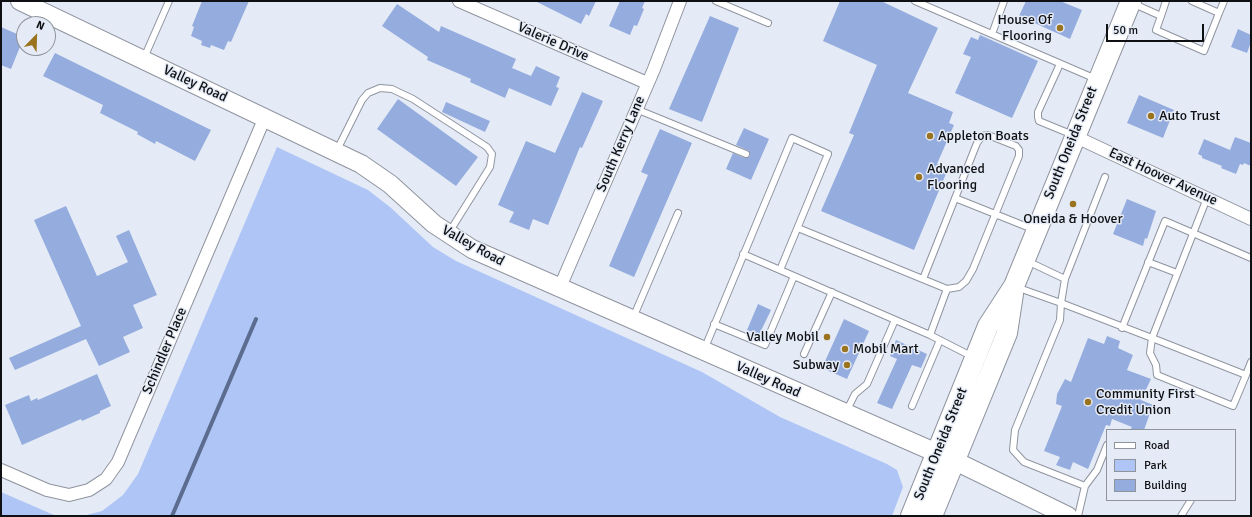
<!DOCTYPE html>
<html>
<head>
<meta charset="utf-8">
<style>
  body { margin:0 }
  #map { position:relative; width:1252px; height:517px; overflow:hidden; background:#e5ebf6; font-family:Signika,sans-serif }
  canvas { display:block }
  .frame { position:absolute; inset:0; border:2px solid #0e1013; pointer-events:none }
  .legend { position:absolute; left:1106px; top:429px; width:130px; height:72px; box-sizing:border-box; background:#e5ebf6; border:1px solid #8f939b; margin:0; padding:5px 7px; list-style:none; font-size:12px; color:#0e1013 }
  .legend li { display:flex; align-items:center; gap:8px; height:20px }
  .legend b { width:20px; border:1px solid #8f939b }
  .north { position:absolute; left:16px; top:16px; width:40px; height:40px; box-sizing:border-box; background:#e5ebf6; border:1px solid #8f939b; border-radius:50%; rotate:23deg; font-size:11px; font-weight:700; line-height:16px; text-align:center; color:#0e1013 }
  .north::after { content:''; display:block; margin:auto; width:14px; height:18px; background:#9a731f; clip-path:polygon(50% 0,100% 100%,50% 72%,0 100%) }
  .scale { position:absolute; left:1106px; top:24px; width:98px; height:18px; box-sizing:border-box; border:2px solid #0e1013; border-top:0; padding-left:5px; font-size:12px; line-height:14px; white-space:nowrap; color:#0e1013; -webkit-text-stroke:3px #e5ebf6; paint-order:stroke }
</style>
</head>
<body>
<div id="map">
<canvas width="1252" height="517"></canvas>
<div class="frame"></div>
<ul class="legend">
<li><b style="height:5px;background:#fff"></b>Road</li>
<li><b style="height:11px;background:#aec5f6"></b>Park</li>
<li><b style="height:11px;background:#94acde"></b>Building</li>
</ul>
<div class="north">N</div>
<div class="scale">50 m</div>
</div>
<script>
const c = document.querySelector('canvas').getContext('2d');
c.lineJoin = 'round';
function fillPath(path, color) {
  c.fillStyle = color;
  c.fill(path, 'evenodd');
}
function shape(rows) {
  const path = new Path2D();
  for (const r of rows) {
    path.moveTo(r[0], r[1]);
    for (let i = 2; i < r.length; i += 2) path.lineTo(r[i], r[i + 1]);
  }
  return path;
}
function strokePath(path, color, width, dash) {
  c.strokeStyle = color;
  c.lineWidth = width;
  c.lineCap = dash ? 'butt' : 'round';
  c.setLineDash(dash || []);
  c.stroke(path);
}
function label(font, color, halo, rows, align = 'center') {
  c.font = font + ' Signika,sans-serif';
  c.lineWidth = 3;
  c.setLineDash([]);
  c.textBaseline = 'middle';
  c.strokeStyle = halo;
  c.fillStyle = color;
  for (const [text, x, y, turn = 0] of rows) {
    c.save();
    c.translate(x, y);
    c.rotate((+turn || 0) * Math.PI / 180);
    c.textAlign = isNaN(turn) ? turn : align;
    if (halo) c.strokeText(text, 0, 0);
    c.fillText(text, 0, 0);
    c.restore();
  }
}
fillPath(shape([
  [277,147,368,190,390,207,433,247,456,261,702,372,780,417,887,464,897,470,903,487,892,516,83,516,102,511,123,495,138,474],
  [1,492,54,515,64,516,1,516]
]), '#aec5f6');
strokePath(shape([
  [172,516,256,319]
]), '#5b6c8f', 4);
fillPath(shape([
  [202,1,249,1,231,42,228,41,224,50,211,45,210,48,201,45,202,41,191,36,194,27,192,26],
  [535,1,596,1,589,16,586,14,581,24],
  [620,1,645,1,642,8,644,9,637,26,634,25,630,35,609,26],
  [840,1,881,1,938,28,908,93,953,112,949,123,954,125,937,164,948,169,914,250,821,211,854,135,849,133,877,65,823,41],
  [1026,1,1060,1,1082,10,1070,39,1019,16],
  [397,4,439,32,441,26,516,59,512,68,531,76,536,66,560,77,556,87,559,88,551,106,509,88,505,98,470,82,471,79,427,60,428,57,382,26],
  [710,16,739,28,702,122,669,109],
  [1,27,24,37,11,69,1,65],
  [1238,29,1251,35,1251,42,1247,53,1231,47],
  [980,35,1038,61,1012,118,955,93,971,57,963,54,971,37,978,40],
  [55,53,211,130,195,161,162,144,156,141,155,144,137,134,138,132,100,113,103,105,43,76],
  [582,92,603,101,582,148,580,147,548,225,533,219,529,230,509,222,514,212,498,205,526,141,555,153],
  [1139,95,1174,110,1163,138,1127,123],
  [398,99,478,157,456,186,377,129],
  [446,102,490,121,485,132,442,112],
  [744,128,769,139,751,180,726,169,733,153,745,158,750,156,749,151,736,145],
  [660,129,692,143,634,277,609,266,648,175,641,172],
  [1235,137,1251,143,1251,166,1244,163,1243,165,1240,164,1236,174,1221,168,1222,166,1202,158,1202,156,1198,154,1204,139,1230,150],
  [1127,199,1156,211,1147,239,1145,238,1143,246,1113,234],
  [66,206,97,276,128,262,116,236,129,230,157,295,133,305,143,328,123,337,130,352,99,366,86,339,15,370,9,358,81,326,34,220],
  [758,304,771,310,759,335,747,330],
  [844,319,869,331,847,379,822,368],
  [1107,336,1120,341,1118,348,1133,355,1127,370,1151,379,1141,400,1153,405,1144,430,1130,430,1132,427,1112,419,1110,426,1106,425,1088,469,1073,462,1070,470,1056,465,1060,457,1044,451,1062,406,1056,404,1057,394,1065,379,1071,382,1088,338,1104,344],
  [896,340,927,354,921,368,912,365,892,409,877,403,897,359,890,356],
  [97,374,111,406,100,411,100,413,82,421,81,419,22,445,5,405,29,395,31,401,37,398,38,400]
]), '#94acde');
const lane = shape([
  [716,1,768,23],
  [915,1,1096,79],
  [1192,1,1219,13,1224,1],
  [1132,3,1161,16,1166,1],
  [1161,16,1156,30,1204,51,1219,13],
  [992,34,1004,1],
  [144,58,169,1],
  [1060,64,1038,112,1038,117,1039,121,1073,135],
  [636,109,746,154],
  [337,150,362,100,368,93,380,88,392,89,413,99,487,147,492,154,490,167,450,231],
  [955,198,1035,230],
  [743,254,780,270],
  [1027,261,1065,279,1061,303,1152,338,1207,198],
  [1148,262,1177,273],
  [923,279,977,143,982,136,988,135,1016,146,1019,150,1019,156,973,269,966,281,959,287,947,289],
  [1065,279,1105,177],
  [1016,287,1061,303,1060,320,1015,430,1013,450,1024,462,1085,486,1078,516],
  [633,318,678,213],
  [714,324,765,345,794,276],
  [1122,328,1165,221,1251,258],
  [930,335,973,357],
  [704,350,792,138,828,154,780,270,930,335,947,289,798,228],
  [804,354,832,292],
  [1246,375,1152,338,1150,353,1156,365,1157,375,1233,406,1246,375,1251,362],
  [912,406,940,340],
  [846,412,855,394,867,384,895,320],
  [1085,486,1097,470,1107,445],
  [1181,516,1191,500]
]);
const street = shape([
  [459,1,647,83],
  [1074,136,1251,219],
  [560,287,654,69,680,1],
  [1,470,47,490,69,495,89,490,106,479,118,462,265,117]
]);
const secondary = shape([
  [20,1,361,164,390,184,434,224,472,249,955,461,1068,516]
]);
const primary = shape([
  [911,516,988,326,1014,286,1131,1],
  [932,516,1007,333,1013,294]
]);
strokePath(lane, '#8f949f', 8);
strokePath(street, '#8f949f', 14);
strokePath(secondary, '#8f949f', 20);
strokePath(primary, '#8f949f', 22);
strokePath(lane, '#fff', 6);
strokePath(street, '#fff', 12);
strokePath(secondary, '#fff', 18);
strokePath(primary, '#fff', 20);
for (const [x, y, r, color] of [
  [1060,28,4,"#9a731f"],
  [1151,116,4,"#9a731f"],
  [930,136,4,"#9a731f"],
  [919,177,4,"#9a731f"],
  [1073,204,4,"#9a731f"],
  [827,337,4,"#9a731f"],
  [845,349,4,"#9a731f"],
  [847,365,4,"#9a731f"],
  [1088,402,4,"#9a731f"]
]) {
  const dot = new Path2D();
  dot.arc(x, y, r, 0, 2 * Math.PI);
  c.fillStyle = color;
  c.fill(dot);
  strokePath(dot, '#e5ebf6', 1.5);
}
label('14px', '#0e1013', '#e5ebf6', [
  ["House Of",1052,20,"right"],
  ["Flooring",1052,36,"right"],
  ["Auto Trust",1159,116],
  ["Appleton Boats",938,136],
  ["Advanced",927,169],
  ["Flooring",927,185],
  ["Oneida & Hoover",1073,219,"center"],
  ["Valley Mobil",819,337,"right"],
  ["Mobil Mart",853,349],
  ["Subway",839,365,"right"],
  ["Community First",1096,394],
  ["Credit Union",1096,410]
], 'left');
label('14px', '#0e1013', '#e5ebf6', [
  ["Valerie Drive",553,42,24],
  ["Valley Road",195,84,25],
  ["South Oneida Street",1071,143,-68],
  ["South Kerry Lane",621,144,-67],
  ["East Hoover Avenue",1163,177,25],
  ["Valley Road",473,246,29],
  ["Schindler Place",165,351,-67],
  ["Valley Road",768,380,24],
  ["South Oneida Street",941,444,-68]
]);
</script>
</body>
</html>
